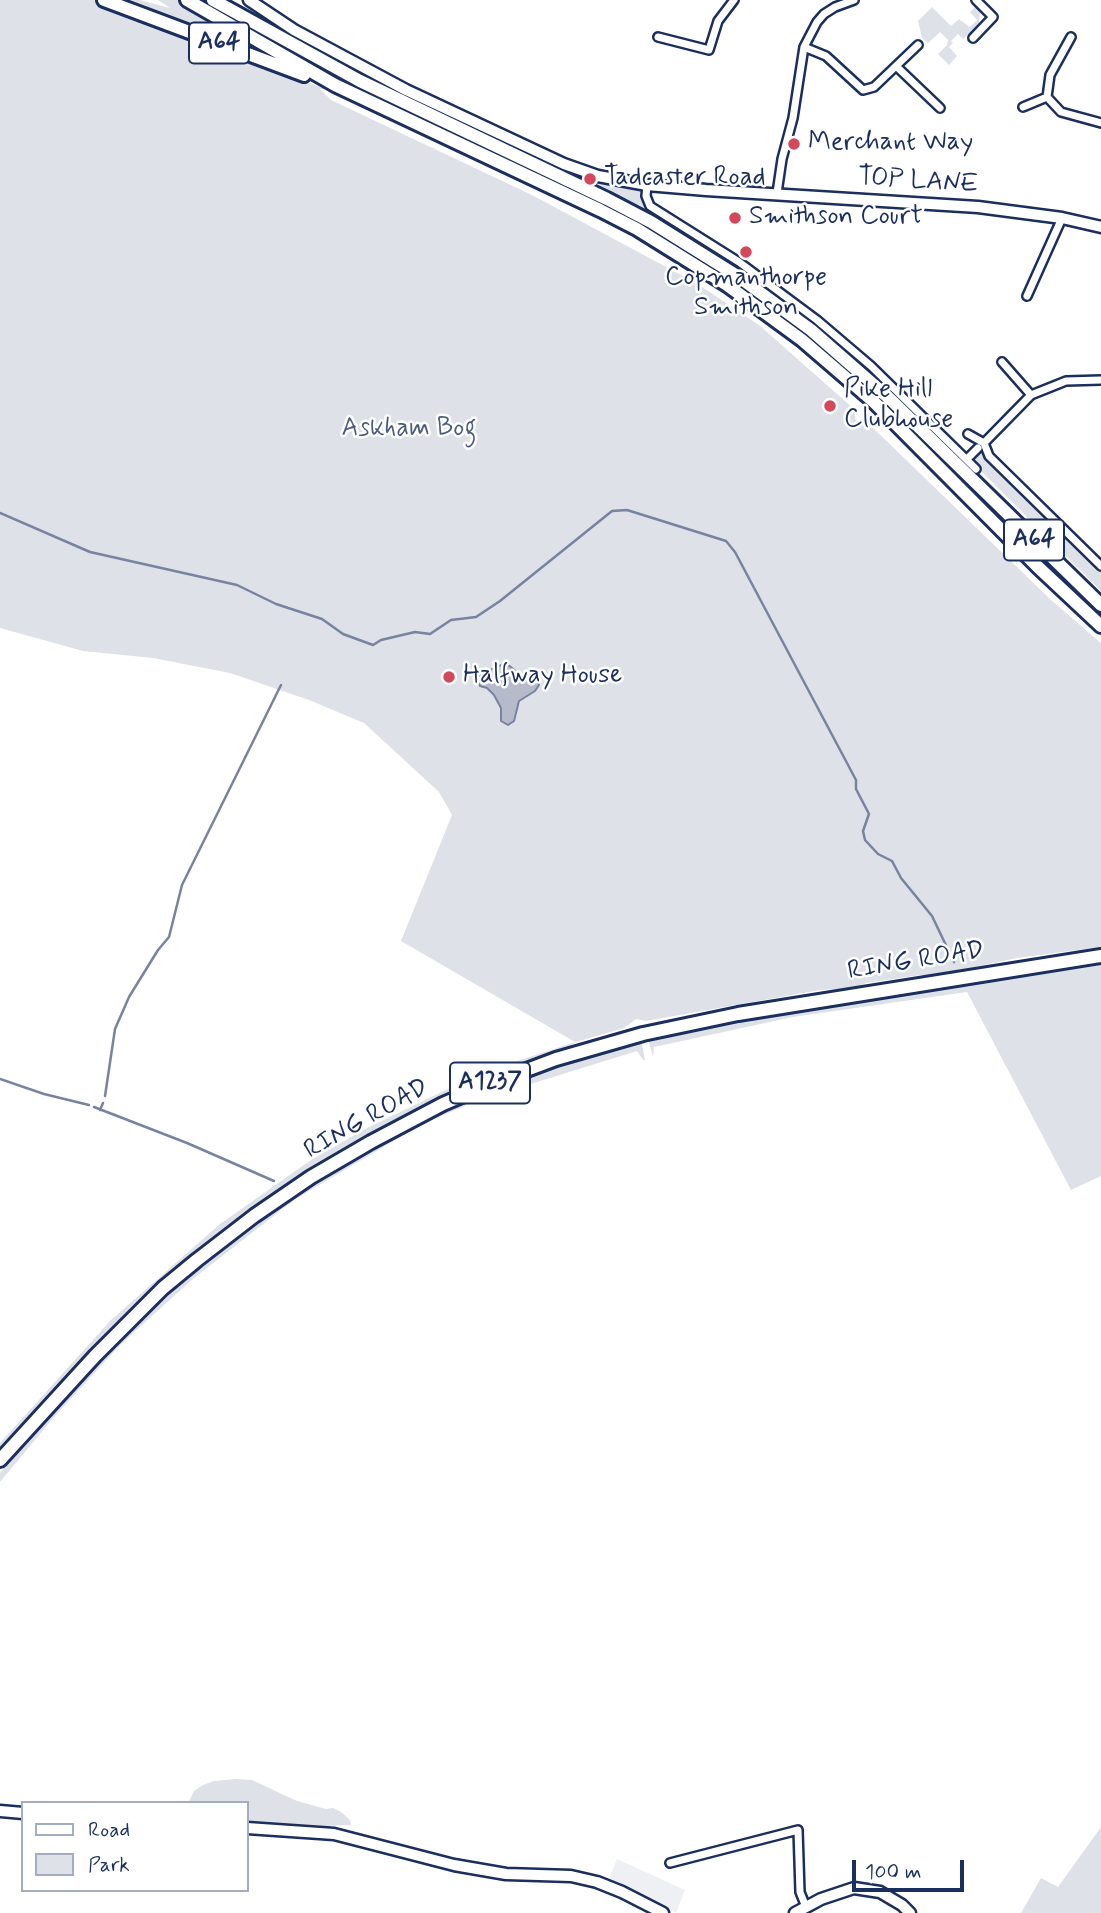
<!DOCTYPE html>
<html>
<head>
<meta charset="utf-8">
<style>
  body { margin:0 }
  #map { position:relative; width:1101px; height:1913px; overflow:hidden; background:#fff; font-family:Mynerve,sans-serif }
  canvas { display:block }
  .legend { position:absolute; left:21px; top:1801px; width:228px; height:91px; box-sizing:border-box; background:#fff; border:2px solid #a4acbf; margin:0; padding:9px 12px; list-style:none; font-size:21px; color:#1b2f5e }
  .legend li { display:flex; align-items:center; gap:14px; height:35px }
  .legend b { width:35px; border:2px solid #a4acbf }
  .scale { position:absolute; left:852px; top:1860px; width:112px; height:32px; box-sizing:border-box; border:4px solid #1b2f5e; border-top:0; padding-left:9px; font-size:21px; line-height:24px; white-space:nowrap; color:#1b2f5e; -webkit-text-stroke:5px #fff; paint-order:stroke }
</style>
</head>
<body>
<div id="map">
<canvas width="1101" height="1913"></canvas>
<ul class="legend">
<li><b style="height:9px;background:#fff"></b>Road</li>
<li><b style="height:19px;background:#dee1e7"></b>Park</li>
</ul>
<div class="scale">100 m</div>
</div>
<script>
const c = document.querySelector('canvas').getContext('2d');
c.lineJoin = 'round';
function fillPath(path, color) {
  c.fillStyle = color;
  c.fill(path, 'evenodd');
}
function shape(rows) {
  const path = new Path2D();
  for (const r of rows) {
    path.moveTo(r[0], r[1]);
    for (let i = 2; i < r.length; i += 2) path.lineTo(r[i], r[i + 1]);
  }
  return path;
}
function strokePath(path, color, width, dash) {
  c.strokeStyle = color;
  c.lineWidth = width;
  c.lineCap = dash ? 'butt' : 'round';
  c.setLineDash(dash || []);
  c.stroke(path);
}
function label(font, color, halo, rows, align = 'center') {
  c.font = font + ' Mynerve,sans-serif';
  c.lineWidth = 5;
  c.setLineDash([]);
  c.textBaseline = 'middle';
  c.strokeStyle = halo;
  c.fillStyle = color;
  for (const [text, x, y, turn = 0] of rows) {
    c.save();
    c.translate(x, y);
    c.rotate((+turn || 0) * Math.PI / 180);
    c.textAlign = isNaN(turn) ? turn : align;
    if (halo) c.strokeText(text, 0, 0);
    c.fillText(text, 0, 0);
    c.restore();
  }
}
fillPath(shape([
  [617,1859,685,1890,676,1913,609,1879]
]), '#eff0f4');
fillPath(shape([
  [0,0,97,0,325,89,320,89,331,100,532,195,696,283,759,325,854,409,856,422,871,426,1051,600,1101,643,1101,947,1017,958,929,977,921,975,866,983,856,988,820,990,646,1021,636,1019,624,1028,576,1042,562,1051,499,1076,241,1220,0,1453,0,1443,111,1320,220,1224,311,1160,365,1129,481,1073,575,1042,401,941,452,815,439,792,364,723,309,700,230,673,153,658,83,651,0,628],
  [117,0,140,0,170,8,158,0,179,0,212,19,204,31],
  [932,7,951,26,959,19,970,27,977,20,970,12,975,7,980,12,979,24,963,39,958,34,951,41,953,43,949,47,957,56,949,65,938,54,947,45,948,40,940,32,928,43,922,38,918,21],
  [597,179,639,189,649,210,595,184],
  [983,449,987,458,1101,569,1101,591,975,465,974,457],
  [1101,963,1101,1176,1071,1190,967,992,793,1017,654,1047,653,1057,648,1039,774,1013],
  [641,1040,645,1060,643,1060,637,1051,479,1100,422,1124,294,1200,194,1278,121,1344,55,1416,0,1482,0,1473,24,1441,118,1341,189,1273,292,1196,354,1158,421,1122,487,1091,571,1061],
  [236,1779,252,1780,297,1801,326,1809,333,1808,341,1812,350,1820,351,1825,298,1827,247,1824,247,1803,188,1803,194,1791,203,1785,214,1781],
  [1101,1827,1101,1913,1021,1913,1041,1878,1058,1887]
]), '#dee1e7');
const water = shape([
  [506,663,519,674,537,680,539,685,535,691,519,701,514,721,508,725,501,721,501,708,494,695,487,688,480,686,477,680,483,673,506,663]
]);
fillPath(water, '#b5bbca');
strokePath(water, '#77839f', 2);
strokePath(shape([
  [0,513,90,552,237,585,276,604,322,619,343,634,373,645,381,640,415,632,430,634,451,620,476,617,500,601,612,511,627,510,726,541,735,552,856,780,856,789,869,814,863,831,865,840,878,854,892,861,901,878,932,916,954,962],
  [0,1079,44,1094,89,1105],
  [105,1096,115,1029,129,997,158,950,169,937,182,885,281,685],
  [94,1107,187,1143,274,1181],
  [100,1110,103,1103],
  [247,1834,248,1834]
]), '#77839f', 2.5);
const street = shape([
  [658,37,709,50,718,21,734,0],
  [1071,37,1050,75,1047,97,1061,112,1101,123],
  [973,38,993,17,976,0],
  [804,47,826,56,863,90,874,87,918,45],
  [896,66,940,108],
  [1023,107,1047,97],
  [647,185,646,196,650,206,739,262,817,320,871,366,976,469],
  [777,193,782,159,793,118,804,47,817,22,824,14,835,7,854,0],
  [1027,296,1062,218],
  [1002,362,1031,395],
  [968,434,984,443,989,456,1101,566],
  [984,443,1031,395,1066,381,1101,380],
  [967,459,978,448],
  [670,1863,798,1830,800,1892,806,1907]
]);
const secondary = shape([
  [249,0,294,30,406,90,564,164,598,176,647,185,706,190,978,207,1062,218,1101,227],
  [0,1811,23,1813],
  [247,1828,334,1834,454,1865,506,1874,571,1876,597,1882,622,1892,663,1913],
  [795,1913,821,1899,854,1888,880,1892,902,1905,910,1913]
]);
const highway = shape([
  [104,0,304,75],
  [187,0,335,85,600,210,637,229,727,285,802,340,874,402,1038,567,1101,626],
  [213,0,360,81,607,199,651,222,739,277,811,330,891,400,1101,605],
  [0,1460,95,1356,163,1288,197,1260,254,1216,311,1177,371,1142,443,1104,492,1083,556,1059,643,1034,738,1014,1101,956]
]);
strokePath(street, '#1b2f5e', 12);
strokePath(secondary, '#1b2f5e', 15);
strokePath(highway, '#1b2f5e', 18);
strokePath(street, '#fff', 7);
strokePath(secondary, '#fff', 10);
strokePath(highway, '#fff', 12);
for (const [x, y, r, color] of [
  [794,144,7,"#d1495b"],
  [590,179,7,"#d1495b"],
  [735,218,7,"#d1495b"],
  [746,252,7,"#d1495b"],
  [830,406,7,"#d1495b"],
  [449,677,7,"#d1495b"]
]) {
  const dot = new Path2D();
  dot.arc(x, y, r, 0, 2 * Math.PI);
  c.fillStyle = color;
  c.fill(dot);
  strokePath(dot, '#fff', 2.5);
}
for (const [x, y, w] of [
  [219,43,60],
  [1034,540,60],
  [490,1083,80]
]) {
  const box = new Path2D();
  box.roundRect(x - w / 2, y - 20.5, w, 41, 5);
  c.fillStyle = '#fff';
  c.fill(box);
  strokePath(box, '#1b2f5e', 2);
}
label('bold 24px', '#1b2f5e', null, [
  ["A64",219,43],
  ["A64",1034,540],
  ["A1237",490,1083]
]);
label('26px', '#1b2f5e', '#fff', [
  ["Merchant Way",808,144],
  ["Tadcaster Road",604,179],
  ["Smithson Court",749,218],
  ["Copmanthorpe",746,279,"center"],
  ["Smithson",746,309,"center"],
  ["Pike Hill",844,391],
  ["Clubhouse",844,421],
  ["Halfway House",463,677]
], 'left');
label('26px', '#1b2f5e', '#fff', [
  ["TOP LANE",918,182,4],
  ["RING ROAD",916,962,-9],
  ["RING ROAD",367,1120,-29]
]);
label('26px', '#4c5c80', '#fff', [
  ["Askham Bog",409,430]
]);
</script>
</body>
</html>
